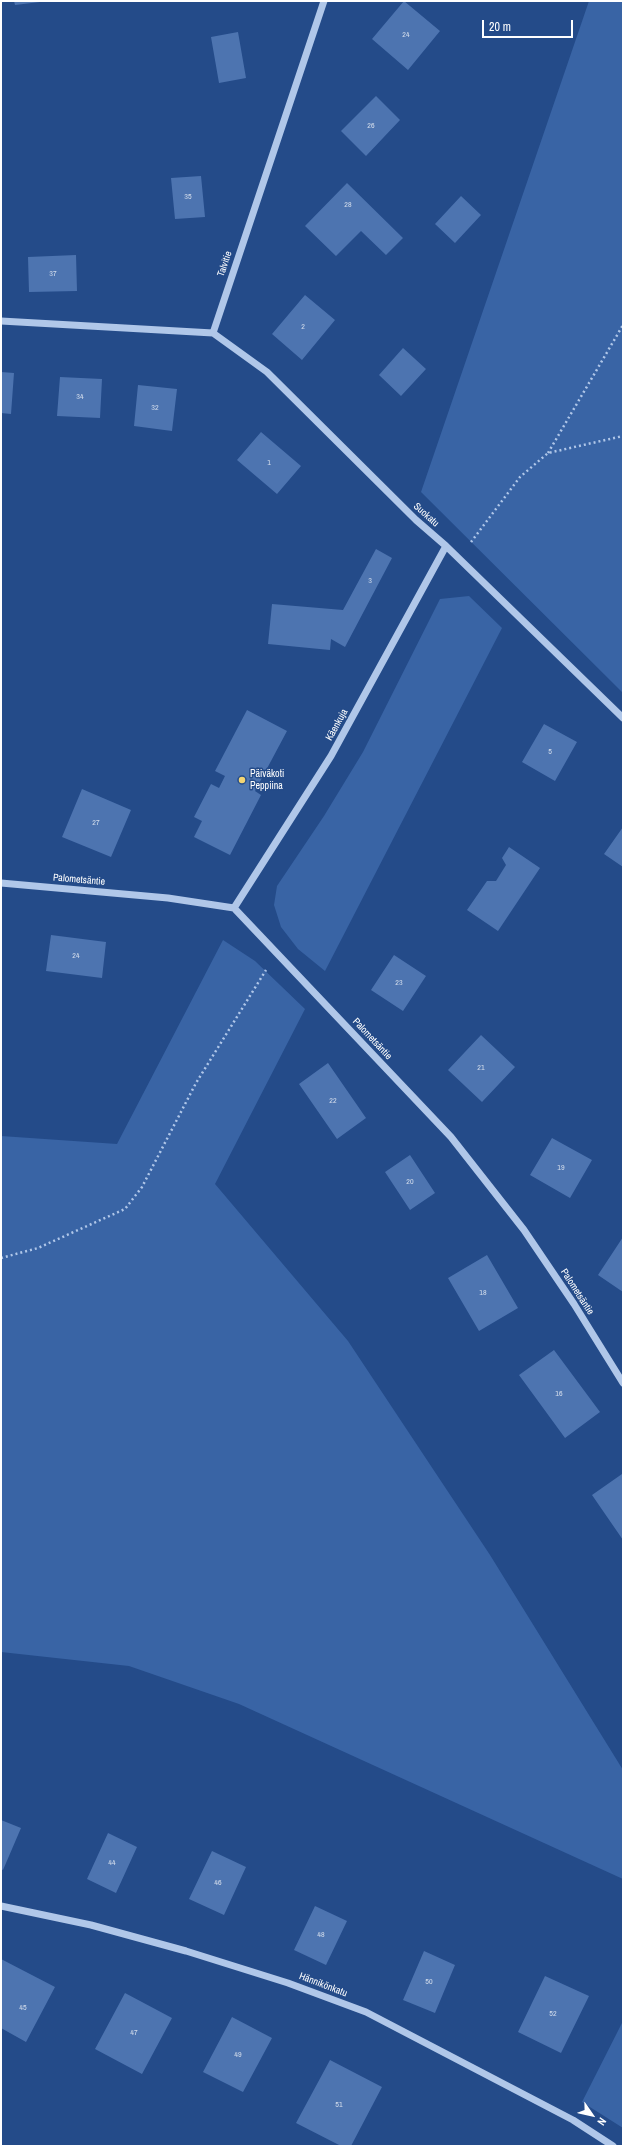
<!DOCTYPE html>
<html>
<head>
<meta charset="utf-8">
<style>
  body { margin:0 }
  #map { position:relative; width:624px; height:2147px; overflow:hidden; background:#244b89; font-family:"Archivo Narrow",sans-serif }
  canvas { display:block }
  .frame { position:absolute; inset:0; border:2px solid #fff; pointer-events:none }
  .north { position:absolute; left:572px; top:2095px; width:40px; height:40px; -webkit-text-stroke:3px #244b89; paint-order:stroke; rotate:124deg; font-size:11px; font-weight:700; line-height:16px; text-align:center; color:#fff }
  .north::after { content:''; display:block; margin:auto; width:14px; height:18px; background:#fff; clip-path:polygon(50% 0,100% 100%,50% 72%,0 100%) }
  .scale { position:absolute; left:482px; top:20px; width:91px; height:18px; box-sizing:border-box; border:2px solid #fff; border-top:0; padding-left:5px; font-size:12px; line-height:14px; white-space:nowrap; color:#fff; -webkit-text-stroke:3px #244b89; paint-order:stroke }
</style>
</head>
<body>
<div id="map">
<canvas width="624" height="2147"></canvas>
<div class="frame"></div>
<div class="north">N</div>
<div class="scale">20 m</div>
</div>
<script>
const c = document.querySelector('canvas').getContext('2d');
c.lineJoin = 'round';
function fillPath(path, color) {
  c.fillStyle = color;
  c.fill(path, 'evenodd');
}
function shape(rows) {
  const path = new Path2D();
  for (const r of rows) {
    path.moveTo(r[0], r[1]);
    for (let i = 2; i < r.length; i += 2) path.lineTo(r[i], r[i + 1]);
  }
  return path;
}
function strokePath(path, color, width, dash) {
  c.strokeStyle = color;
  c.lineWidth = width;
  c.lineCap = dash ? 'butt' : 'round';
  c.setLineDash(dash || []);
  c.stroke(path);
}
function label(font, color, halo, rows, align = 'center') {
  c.font = font + ' "Archivo Narrow",sans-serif';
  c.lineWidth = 3;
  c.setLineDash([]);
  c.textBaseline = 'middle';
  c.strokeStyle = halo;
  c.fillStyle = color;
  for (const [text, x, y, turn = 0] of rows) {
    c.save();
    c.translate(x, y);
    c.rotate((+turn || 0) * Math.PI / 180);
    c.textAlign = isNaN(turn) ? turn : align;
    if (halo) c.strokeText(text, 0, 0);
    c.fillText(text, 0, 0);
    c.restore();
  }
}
fillPath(shape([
  [589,1,623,1,623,693,421,492],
  [469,596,502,628,325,971,298,949,281,927,274,905,277,886,324,816,363,752,440,599],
  [223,940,255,961,305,1009,215,1184,348,1341,490,1555,623,1770,623,1879,239,1704,129,1666,1,1652,1,1136,117,1144],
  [623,2021,623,2128,582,2102]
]), '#3964a5');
fillPath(shape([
  [14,1,40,1,40,2,15,5],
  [404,1,440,31,408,70,372,39],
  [238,32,246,78,219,83,211,37],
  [376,96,400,120,366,156,341,131],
  [201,176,205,217,175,219,171,178],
  [347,183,403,238,386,255,361,231,336,256,305,226],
  [461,196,481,215,455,243,435,224],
  [76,255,77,291,29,292,28,257],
  [305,295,335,320,302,360,272,334],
  [403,348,426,369,401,396,379,375],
  [1,372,14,373,11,414,1,413],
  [60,377,102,379,100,418,57,416],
  [138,385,177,389,172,431,134,426],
  [261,432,301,466,277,494,237,460],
  [376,549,392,558,345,647,331,639,330,650,268,644,272,604,343,610],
  [247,710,287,731,255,791,261,795,230,855,194,837,202,821,194,817,211,784,219,788,225,776,215,771],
  [544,724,577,742,555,781,522,762],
  [82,789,131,810,111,857,62,837],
  [623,827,623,867,604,854],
  [509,847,540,868,498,931,467,910,487,881,496,881,506,865,502,858],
  [51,935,106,942,102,978,46,971],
  [394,955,426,976,403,1011,371,990],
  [481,1035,515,1067,482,1102,448,1070],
  [328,1063,366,1118,337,1139,299,1084],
  [552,1138,592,1160,570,1198,530,1175],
  [410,1155,435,1193,410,1210,385,1172],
  [623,1237,623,1292,598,1275],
  [487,1255,518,1308,479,1331,448,1278],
  [554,1350,600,1412,565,1438,519,1375],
  [622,1474,623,1476,623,1540,592,1495],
  [1,1820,21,1828,3,1870,1,1869],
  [108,1833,137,1847,116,1893,87,1879],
  [212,1851,246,1867,224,1915,189,1899],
  [315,1906,347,1921,326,1965,294,1950],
  [424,1951,455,1965,435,2013,403,2000],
  [1,1959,55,1987,26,2042,1,2028],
  [545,1976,589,1996,561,2053,518,2032],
  [125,1993,172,2018,142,2074,95,2049],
  [232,2017,272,2038,243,2092,203,2072],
  [330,2060,382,2087,351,2146,341,2146,296,2123]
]), '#4d74b0');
strokePath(shape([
  [548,453,623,325],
  [471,542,520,477,548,453,623,436],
  [1,1258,38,1248,125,1209,142,1187,196,1083,266,970]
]), '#b0c7e9', 2.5, [2, 3]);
strokePath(shape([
  [1,321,213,333],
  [213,333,267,372,416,520,446,546,623,718],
  [213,333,324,1],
  [1,883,168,898,234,908,451,1137,524,1230,574,1304,623,1383],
  [234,908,331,756,446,546],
  [1,1906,91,1925,186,1951,288,1983,366,2012,573,2120,613,2146]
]), '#b0c7e9', 7);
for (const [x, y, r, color] of [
  [242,780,4,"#f4d574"]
]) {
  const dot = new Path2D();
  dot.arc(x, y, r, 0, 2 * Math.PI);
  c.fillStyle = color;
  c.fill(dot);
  strokePath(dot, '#244b89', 1.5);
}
label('8px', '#d2dceb', null, [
  ["24",406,35],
  ["26",371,126],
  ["35",188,197],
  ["28",348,205],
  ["37",53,274],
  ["2",303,327],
  ["34",80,397],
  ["32",155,408],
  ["1",269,463],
  ["3",370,581],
  ["5",550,752],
  ["27",96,823],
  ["24",76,956],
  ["23",399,983],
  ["21",481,1068],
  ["22",333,1101],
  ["19",561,1168],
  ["20",410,1182],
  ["18",483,1293],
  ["16",559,1394],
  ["44",112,1863],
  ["46",218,1883],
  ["48",321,1935],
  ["50",429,1982],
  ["45",23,2008],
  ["52",553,2014],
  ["47",134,2033],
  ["49",238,2055],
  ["51",339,2105]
]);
label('10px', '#fff', '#244b89', [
  ["Talvitie",225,264,-71],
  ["Suokatu",426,515,42],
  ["Käenkuja",337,725,-61],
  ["Palometsäntie",79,880,5],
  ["Palometsäntie",372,1039,47],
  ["Palometsäntie",577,1292,57],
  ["Hännikönkatu",323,1985,21]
]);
label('10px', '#fff', '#244b89', [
  ["Päiväkoti",250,774],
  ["Peppiina",250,786]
], 'left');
</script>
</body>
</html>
